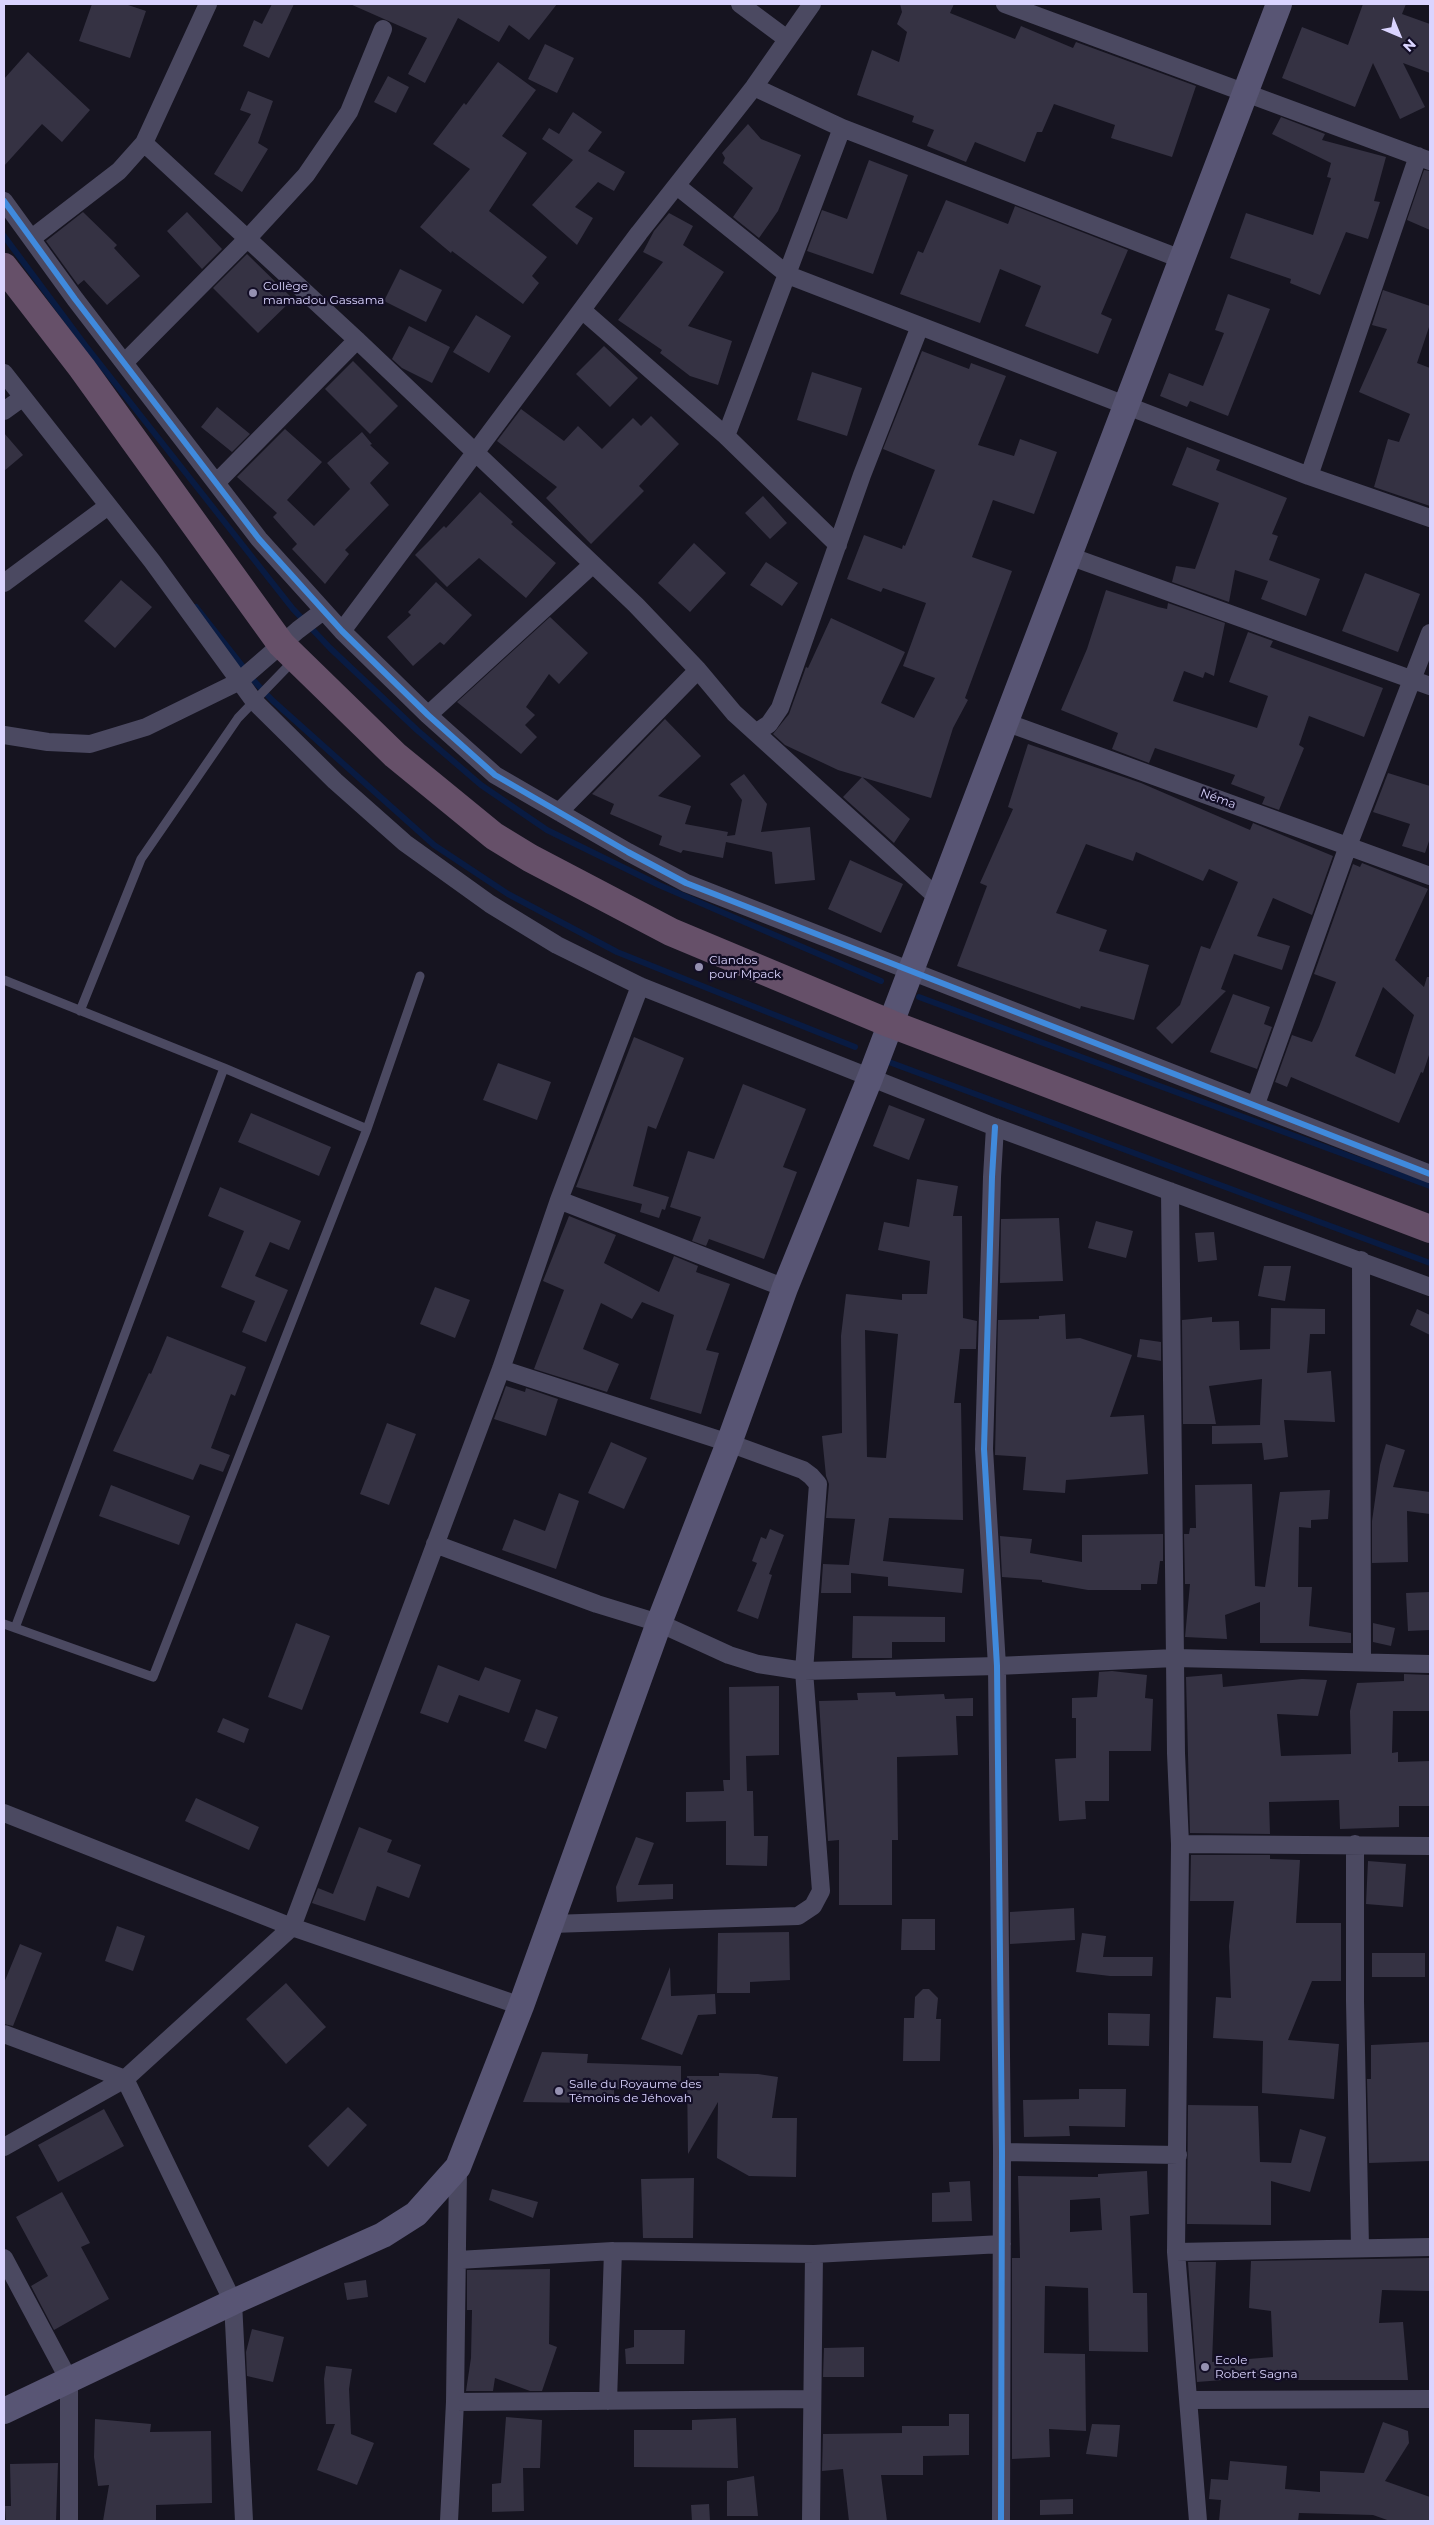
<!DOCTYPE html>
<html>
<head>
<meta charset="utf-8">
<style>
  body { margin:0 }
  #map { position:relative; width:1434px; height:2525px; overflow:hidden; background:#161420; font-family:Montserrat,sans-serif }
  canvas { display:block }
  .frame { position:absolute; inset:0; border:5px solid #dad4ff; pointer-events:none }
  .north { position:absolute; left:1374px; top:10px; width:50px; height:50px; -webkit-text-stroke:4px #130e26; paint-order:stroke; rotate:135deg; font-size:14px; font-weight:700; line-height:20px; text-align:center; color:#dad4ff }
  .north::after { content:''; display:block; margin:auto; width:18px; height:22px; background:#dad4ff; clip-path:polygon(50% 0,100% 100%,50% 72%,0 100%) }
</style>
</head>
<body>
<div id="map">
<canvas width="1434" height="2525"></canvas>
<div class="frame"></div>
<div class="north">N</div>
</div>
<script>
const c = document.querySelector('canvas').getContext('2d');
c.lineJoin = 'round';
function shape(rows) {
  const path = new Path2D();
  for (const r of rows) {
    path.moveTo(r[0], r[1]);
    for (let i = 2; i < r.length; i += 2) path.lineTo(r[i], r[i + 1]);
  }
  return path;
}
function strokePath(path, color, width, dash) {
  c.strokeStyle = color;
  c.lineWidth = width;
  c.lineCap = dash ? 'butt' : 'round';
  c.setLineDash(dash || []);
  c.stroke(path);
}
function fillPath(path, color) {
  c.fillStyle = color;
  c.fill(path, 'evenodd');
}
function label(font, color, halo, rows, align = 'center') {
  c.font = font + ' Montserrat,sans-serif';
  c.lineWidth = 4.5;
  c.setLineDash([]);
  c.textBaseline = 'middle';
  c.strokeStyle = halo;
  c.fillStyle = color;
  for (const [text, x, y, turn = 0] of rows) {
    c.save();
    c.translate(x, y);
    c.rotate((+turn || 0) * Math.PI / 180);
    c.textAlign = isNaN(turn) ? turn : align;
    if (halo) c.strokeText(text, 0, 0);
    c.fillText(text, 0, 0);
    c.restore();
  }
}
strokePath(shape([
  [4,236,85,345,293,609,330,648,417,730,481,785,547,830,659,885,881,981],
  [196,607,255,682,272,700,434,845,508,894,617,952,855,1047],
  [919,997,1430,1186],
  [889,1062,1430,1263]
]), '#091b42', 6);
fillPath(shape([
  [92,4,125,4,146,11,130,58,79,41],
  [272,4,294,4,269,58,243,46,254,20,262,24],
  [350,4,557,4,529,40,509,25,499,42,458,18,425,83,408,74,427,38],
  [900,4,954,4,950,13,1015,39,1021,26,1073,48,1076,42,1196,86,1172,157,1111,138,1115,125,1054,104,1042,132,1037,132,1025,162,975,142,966,162,927,146,934,130,912,122,914,116,857,95,872,50,899,62,907,32,897,24,902,12],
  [1363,4,1406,4,1402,14,1430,24,1430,73,1403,63,1425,107,1400,119,1373,63,1355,107,1282,78,1302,27,1348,45],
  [545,44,574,58,557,93,528,79],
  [28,52,90,110,62,142,42,124,4,166,4,79],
  [498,62,536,90,502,136,527,153,489,211,547,257,532,276,539,283,523,304,452,251,451,253,420,227,470,169,433,144,464,103,466,105],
  [388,76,409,87,396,113,374,102],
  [248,91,273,101,258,143,268,149,242,192,214,174,251,114,240,110],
  [573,112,602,132,588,151,625,172,614,191,598,182,575,207,593,218,577,245,532,205,573,160,542,139,549,128,559,134],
  [1281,117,1325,134,1322,140,1386,157,1374,201,1380,202,1368,239,1346,232,1320,295,1290,283,1291,279,1230,258,1246,213,1313,235,1331,178,1327,177,1331,163,1272,134],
  [748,124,761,139,801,155,778,211,759,238,733,217,753,188,723,163,725,158,722,153],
  [869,160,908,175,873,274,807,251,822,210,847,219],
  [1424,170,1430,171,1430,230,1407,220],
  [946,200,1008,224,1015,206,1128,250,1101,314,1112,319,1098,354,1025,326,1041,286,1000,269,980,323,900,294,918,251,923,253],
  [83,212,117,245,114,248,140,276,107,305,84,280,78,285,46,241],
  [187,212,222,249,202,269,167,231],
  [669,213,693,226,683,245,724,272,688,326,732,341,718,385,690,376,660,353,662,350,618,320,663,262,643,252,654,231],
  [247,254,293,299,258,333,213,288],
  [400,269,442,290,426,322,384,301],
  [1383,290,1430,306,1430,324,1417,363,1430,368,1430,506,1374,487,1388,439,1399,442,1410,414,1359,392,1387,329,1372,325],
  [1228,294,1270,309,1228,416,1190,401,1187,407,1160,396,1169,373,1203,386,1224,333,1215,330],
  [476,315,511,336,489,373,453,352],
  [409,326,450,347,432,383,402,368,392,359],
  [604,346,638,378,610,407,576,374],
  [922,351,969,369,971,363,1006,376,978,445,1014,456,1020,439,1057,452,1034,514,993,500,972,557,1012,571,965,698,968,700,953,728,931,798,838,770,785,745,773,734,789,714,806,667,808,668,831,618,905,652,881,703,914,718,935,678,903,666,926,603,883,588,881,592,847,579,864,535,902,549,903,545,905,546,935,470,883,449],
  [353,361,398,406,370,434,325,389],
  [812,372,862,388,847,436,797,420],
  [217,407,250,434,232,452,201,427],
  [521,409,564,441,578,426,602,449,633,418,641,426,651,416,679,444,639,486,644,491,591,544,546,498,557,487,497,441],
  [285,429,322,462,287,500,314,526,350,489,327,463,362,432,372,444,370,445,389,463,370,483,389,505,345,550,349,554,325,584,292,549,297,544,273,517,277,513,237,477],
  [4,433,23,455,4,471],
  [1187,447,1220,460,1216,470,1287,498,1272,534,1278,536,1269,560,1320,579,1306,616,1261,599,1268,581,1235,570,1229,602,1172,582,1176,566,1195,569,1219,503,1172,485],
  [480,492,513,522,511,524,556,563,526,598,479,558,447,587,415,555,444,526,446,528],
  [763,496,787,523,770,539,745,513],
  [694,543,726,573,690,612,658,583],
  [766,562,798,583,782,606,750,585],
  [1365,573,1420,594,1398,652,1342,631],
  [121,580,152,607,115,648,84,621],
  [436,582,472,615,444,645,440,642,413,666,387,637,411,615,408,612],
  [1106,590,1158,607,1167,609,1168,603,1225,623,1214,676,1205,672,1203,678,1184,671,1173,701,1257,728,1268,696,1229,682,1248,632,1273,641,1270,647,1383,688,1364,737,1309,716,1299,745,1304,748,1279,810,1262,804,1265,797,1231,784,1235,775,1155,748,1149,763,1112,749,1118,733,1061,710,1087,649],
  [550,617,588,653,559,684,549,674,526,707,535,715,525,725,537,737,521,754,457,702],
  [665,719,701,756,658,796,691,806,685,824,728,832,727,836,735,835,742,800,730,784,744,774,767,804,761,832,810,827,815,880,775,884,772,852,726,842,723,858,683,850,681,853,659,845,662,836,610,814,614,804,592,794],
  [1028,744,1141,783,1250,830,1253,823,1333,856,1312,915,1273,898,1257,936,1290,946,1282,970,1234,954,1221,989,1226,991,1172,1044,1156,1028,1180,1005,1201,946,1210,949,1238,882,1209,869,1203,881,1136,852,1133,861,1086,844,1056,913,1107,930,1099,951,1149,965,1134,1020,1081,1006,1080,1009,957,966,987,886,980,883,1013,809,1008,807],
  [1388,773,1430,786,1430,838,1425,853,1402,846,1410,824,1373,812],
  [862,777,910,819,894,843,843,797],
  [850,860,903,884,881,933,828,909],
  [1362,863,1428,889,1395,960,1424,987,1427,977,1430,977,1430,1052,1423,1073,1421,1072,1399,1123,1291,1077,1287,1087,1275,1082,1292,1035,1312,1042,1319,1027,1336,982,1314,974,1353,864,1360,867],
  [1383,987,1414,1015,1395,1074,1355,1056],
  [1233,994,1270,1007,1264,1024,1272,1027,1257,1069,1210,1052],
  [634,1037,684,1058,656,1129,648,1126,633,1186,669,1197,665,1210,662,1209,659,1218,640,1212,642,1204,576,1187],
  [498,1063,551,1082,537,1120,483,1100],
  [743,1084,806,1109,783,1167,797,1172,764,1259,709,1239,706,1246,692,1241,701,1217,670,1207,688,1151,714,1159],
  [889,1105,925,1119,909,1160,873,1146],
  [251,1113,331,1147,319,1176,238,1142],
  [917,1179,958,1186,953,1216,962,1216,963,1318,977,1321,976,1349,960,1349,954,1403,961,1403,963,1520,889,1518,883,1561,964,1569,962,1593,888,1586,888,1577,851,1573,851,1593,821,1593,823,1564,849,1565,855,1519,826,1518,829,1484,826,1476,822,1436,842,1433,841,1336,846,1294,902,1300,902,1294,927,1294,930,1261,878,1250,884,1222,909,1227],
  [865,1330,898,1334,886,1458,867,1457],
  [220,1187,301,1221,289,1250,270,1242,255,1276,288,1290,266,1342,242,1332,255,1301,221,1287,244,1231,208,1216],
  [569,1216,616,1235,604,1263,659,1292,674,1256,698,1266,696,1272,730,1284,706,1350,719,1353,701,1414,650,1399,674,1315,642,1302,632,1319,601,1303,583,1349,619,1364,607,1392,534,1369,564,1290,543,1281],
  [1059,1218,1063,1281,1000,1283,1001,1219],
  [1096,1221,1133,1231,1126,1258,1088,1248],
  [1214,1232,1217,1260,1198,1262,1195,1233],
  [1264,1266,1291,1266,1285,1301,1258,1296],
  [435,1287,470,1300,455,1338,420,1324],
  [1271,1308,1325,1309,1325,1334,1310,1334,1307,1373,1331,1371,1335,1422,1284,1420,1288,1457,1264,1460,1262,1443,1212,1444,1212,1426,1260,1425,1262,1379,1209,1386,1216,1424,1183,1424,1182,1320,1212,1317,1212,1322,1239,1321,1240,1350,1270,1349],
  [1417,1309,1430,1315,1430,1335,1410,1325],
  [1065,1314,1066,1339,1080,1338,1132,1355,1110,1417,1144,1415,1148,1474,1066,1480,1065,1493,1023,1490,1026,1457,995,1455,998,1320,1039,1319,1039,1316],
  [167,1336,246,1367,235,1396,231,1394,211,1448,230,1455,223,1472,200,1464,193,1480,113,1451,149,1373,151,1374],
  [1140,1339,1161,1342,1161,1361,1137,1357],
  [506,1386,525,1392,526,1388,558,1399,546,1436,494,1419],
  [387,1423,416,1434,389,1505,360,1494],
  [611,1442,647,1458,624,1509,588,1493],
  [1386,1444,1405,1450,1393,1487,1430,1492,1430,1514,1407,1511,1408,1562,1372,1563,1372,1521,1380,1465],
  [1252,1484,1255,1586,1265,1587,1280,1492,1330,1490,1328,1519,1311,1520,1311,1528,1299,1527,1298,1587,1312,1587,1309,1626,1351,1633,1351,1643,1260,1643,1260,1602,1225,1615,1227,1639,1185,1637,1190,1584,1185,1584,1184,1534,1189,1534,1190,1528,1196,1528,1195,1485],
  [111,1485,190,1516,179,1545,99,1516],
  [559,1493,579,1501,556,1569,502,1550,514,1519,545,1531],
  [770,1529,784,1535,769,1574,772,1575,758,1619,737,1611,757,1563,752,1561,761,1537,766,1539],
  [1163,1534,1163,1561,1160,1561,1157,1584,1141,1584,1141,1590,1088,1590,1042,1582,1042,1580,1002,1577,1000,1536,1032,1539,1030,1553,1082,1562,1082,1535],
  [1430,1592,1430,1630,1408,1631,1406,1593],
  [853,1616,945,1617,945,1642,892,1642,892,1658,852,1658],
  [296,1623,330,1636,302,1710,268,1697],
  [1373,1623,1395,1628,1391,1646,1373,1642],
  [438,1665,479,1681,485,1667,521,1680,509,1713,459,1695,448,1723,420,1713],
  [1112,1671,1147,1675,1145,1698,1153,1699,1151,1751,1109,1751,1109,1801,1085,1801,1086,1819,1059,1821,1055,1759,1076,1758,1076,1718,1072,1718,1072,1698,1097,1697,1099,1672],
  [1222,1674,1223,1687,1302,1679,1327,1680,1318,1716,1277,1714,1281,1756,1351,1754,1350,1711,1357,1683,1404,1681,1404,1674,1430,1675,1430,1711,1393,1711,1392,1753,1398,1752,1398,1762,1430,1761,1430,1806,1399,1806,1399,1827,1340,1829,1339,1800,1269,1802,1270,1834,1190,1833,1186,1677],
  [779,1686,779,1755,746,1756,747,1791,753,1791,754,1836,768,1836,767,1866,726,1865,726,1821,686,1822,686,1792,724,1791,723,1780,730,1780,729,1687],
  [895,1692,896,1696,944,1694,945,1699,973,1698,973,1716,956,1716,958,1755,897,1757,898,1840,892,1840,892,1905,839,1905,839,1840,828,1841,819,1701,858,1700,857,1693],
  [536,1709,558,1717,546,1749,524,1741],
  [223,1718,249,1729,244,1743,217,1732],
  [196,1798,259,1827,249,1850,185,1821],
  [359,1827,392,1840,387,1852,421,1865,409,1898,377,1886,365,1921,312,1903,318,1888,333,1894],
  [636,1837,654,1843,638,1885,673,1884,673,1899,617,1902,616,1887],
  [1191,1855,1270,1855,1270,1859,1300,1860,1296,1923,1341,1923,1341,1981,1312,1981,1288,2040,1339,2044,1334,2099,1262,2093,1263,2041,1213,2038,1216,1997,1231,1998,1229,1946,1234,1901,1190,1901],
  [1368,1861,1406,1864,1403,1907,1366,1904],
  [1074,1908,1075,1940,1010,1944,1010,1912],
  [902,1919,935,1919,935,1950,901,1950],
  [117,1926,145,1936,133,1971,105,1961],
  [789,1932,790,1980,750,1982,750,1993,717,1993,718,1933],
  [1082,1933,1106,1936,1103,1957,1153,1957,1152,1976,1110,1976,1076,1972],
  [20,1944,42,1953,13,2026,4,2024,4,1983],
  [1372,1953,1425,1953,1425,1977,1372,1977],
  [670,1967,671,1996,715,1994,716,2014,698,2015,682,2055,641,2039],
  [286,1983,326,2027,286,2064,246,2019],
  [923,1989,929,1989,938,1998,936,2019,941,2019,940,2061,903,2061,904,2018,914,2018,915,1997],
  [1108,2013,1150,2014,1149,2046,1108,2045],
  [1430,2042,1430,2161,1369,2163,1367,2079,1371,2079,1371,2045],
  [542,2052,588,2054,587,2063,681,2066,681,2085,621,2086,621,2089,614,2089,614,2096,593,2095,593,2103,523,2102],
  [719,2073,758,2074,778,2077,772,2118,797,2118,796,2177,749,2176,717,2158,718,2102,688,2154,687,2076,719,2076],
  [1079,2089,1126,2089,1125,2127,1069,2126,1070,2136,1024,2137,1023,2100,1079,2099],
  [1188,2105,1258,2106,1260,2162,1291,2163,1300,2129,1326,2137,1310,2192,1271,2181,1271,2225,1187,2224],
  [348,2107,367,2125,328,2167,308,2146],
  [104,2109,124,2146,58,2182,38,2145],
  [1147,2171,1149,2214,1130,2216,1133,2293,1147,2293,1148,2352,1089,2351,1088,2288,1045,2286,1044,2353,1085,2354,1086,2431,1049,2429,1050,2457,1012,2459,1012,2258,1020,2258,1018,2176,1098,2177,1098,2174],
  [1100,2198,1102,2230,1070,2232,1070,2200],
  [694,2178,693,2238,643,2238,641,2179],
  [970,2181,972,2221,932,2222,932,2193,950,2192,949,2182],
  [492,2189,538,2202,533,2218,489,2200],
  [62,2192,90,2243,81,2247,109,2299,54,2330,31,2286,48,2276,16,2217],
  [1430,2258,1430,2291,1382,2290,1379,2323,1403,2322,1408,2380,1274,2380,1274,2376,1197,2382,1188,2262,1216,2262,1212,2362,1273,2357,1271,2311,1249,2308,1251,2261],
  [550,2269,549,2344,557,2347,542,2391,530,2391,495,2378,493,2391,466,2391,471,2358,472,2310,467,2310,467,2270],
  [366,2280,368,2297,347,2300,344,2283],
  [252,2329,284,2337,273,2382,247,2376,246,2352],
  [634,2330,685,2330,684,2364,626,2364,625,2349,634,2347],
  [864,2347,864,2377,823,2377,824,2348],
  [326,2366,352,2369,349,2389,351,2434,374,2443,357,2485,317,2470,335,2424,326,2424,324,2379],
  [949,2414,969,2414,969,2455,923,2456,923,2475,881,2475,887,2521,849,2521,843,2469,822,2471,823,2434,902,2433,902,2426,949,2426],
  [506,2417,542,2420,540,2468,523,2468,524,2511,492,2512,492,2484,501,2483],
  [736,2418,738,2468,634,2467,634,2430,692,2430,692,2420],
  [95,2419,151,2424,150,2432,211,2431,212,2503,156,2505,156,2520,103,2521,109,2485,98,2486,94,2457],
  [1383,2422,1408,2431,1409,2443,1385,2481,1430,2497,1430,2521,1390,2521,1373,2515,1299,2513,1298,2521,1219,2521,1221,2500,1209,2499,1211,2479,1228,2480,1230,2461,1287,2466,1285,2489,1320,2492,1320,2471,1364,2473],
  [1092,2424,1120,2425,1117,2457,1086,2454],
  [58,2463,56,2521,6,2521,5,2506,11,2506,10,2464],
  [754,2476,758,2516,727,2516,727,2481],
  [1073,2499,1073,2514,1040,2515,1040,2500],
  [709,2504,710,2521,692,2521,691,2505]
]), '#353243');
strokePath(shape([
  [4,980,224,1068,367,1129],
  [80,1011,141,859,238,718,294,660],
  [4,1624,153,1677,367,1129,420,976],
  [15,1628,224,1068]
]), '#4b4961', 9);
strokePath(shape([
  [740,4,787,39],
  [1005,4,1430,161],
  [754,87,842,128,1181,259],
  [144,143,357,340,636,605,698,670,734,713,938,898],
  [677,186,788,275,1309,476,1430,518],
  [4,201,75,299,259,539,342,631,428,715,495,775,628,852,686,883,1430,1174],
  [32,238,119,171,144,143,208,4],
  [582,310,726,436,838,545],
  [124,363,248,238,306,175,349,112,383,29],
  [4,373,152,561,254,701,335,781,405,843,490,904,557,945,640,986,995,1127,1430,1287],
  [4,411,22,398],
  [726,436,842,128],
  [1309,476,1418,156],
  [216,483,357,340],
  [1069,556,1430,686],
  [4,583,108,506],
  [342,631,639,233,754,87,812,4],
  [428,715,593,564],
  [1005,722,1430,876],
  [757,732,769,724,780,708,862,475,920,326],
  [4,735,48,742,90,744,146,727,238,682,298,630,323,611],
  [559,812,698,670],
  [1256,1104,1348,846,1430,633],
  [995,1127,992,1177,984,1449,997,1666,1002,2152,1001,2521],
  [1170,1191,1176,1753,1180,1844,1176,2252,1198,2521],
  [559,1200,785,1288],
  [1361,1260,1362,1662],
  [501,1369,729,1443,803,1470,811,1476,818,1484,804,1671,821,1891,813,1906,798,1916,551,1924],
  [435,1544,597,1604,659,1623,729,1655,758,1664,804,1671,997,1666,1175,1658,1430,1664],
  [4,1813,292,1927,501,1369,559,1200,640,986],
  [1180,1844,1430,1846],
  [1355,1844,1355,2001,1360,2247],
  [4,2034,125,2079,233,2302,244,2521],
  [4,2147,125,2079,292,1927,521,2006],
  [1002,2152,1178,2155],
  [1176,2252,1430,2247],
  [4,2258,69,2380,69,2521],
  [458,2260,613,2251,814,2254,1002,2244],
  [1189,2400,1430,2399],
  [608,2401,613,2251],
  [455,2402,812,2399],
  [449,2521,455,2402,458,2167],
  [811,2521,814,2254]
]), '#4b4961', 18);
strokePath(shape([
  [4,2411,233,2302,383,2235,416,2214,458,2167,521,2006,659,1623,729,1443,785,1288,870,1078,1279,4]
]), '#585574', 26);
strokePath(shape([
  [4,267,82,368,281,644,395,755,494,836,530,858,671,932,891,1024,1430,1229]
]), '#665069', 28);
strokePath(shape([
  [4,201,75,299,259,539,342,631,428,715,495,775,628,852,686,883,1430,1174],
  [995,1127,992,1177,984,1449,997,1666,1002,2152,1001,2521]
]), '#408adc', 6);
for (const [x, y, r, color] of [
  [253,293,5,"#9591b1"],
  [699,967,5,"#9591b1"],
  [559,2091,5,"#9591b1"],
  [1205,2367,5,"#9591b1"]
]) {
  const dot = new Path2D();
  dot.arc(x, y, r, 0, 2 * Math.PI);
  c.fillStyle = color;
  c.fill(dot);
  strokePath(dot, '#130e26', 2);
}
label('12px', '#dad4ff', '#130e26', [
  ["Collège",263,286],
  ["mamadou Gassama",263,300],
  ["Clandos",709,960],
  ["pour Mpack",709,974],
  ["Salle du Royaume des",569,2084],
  ["Témoins de Jéhovah",569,2098],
  ["Ecole",1215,2360],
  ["Robert Sagna",1215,2374]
], 'left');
label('12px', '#dad4ff', '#130e26', [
  ["Néma",1218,799,20]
]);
</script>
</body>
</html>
